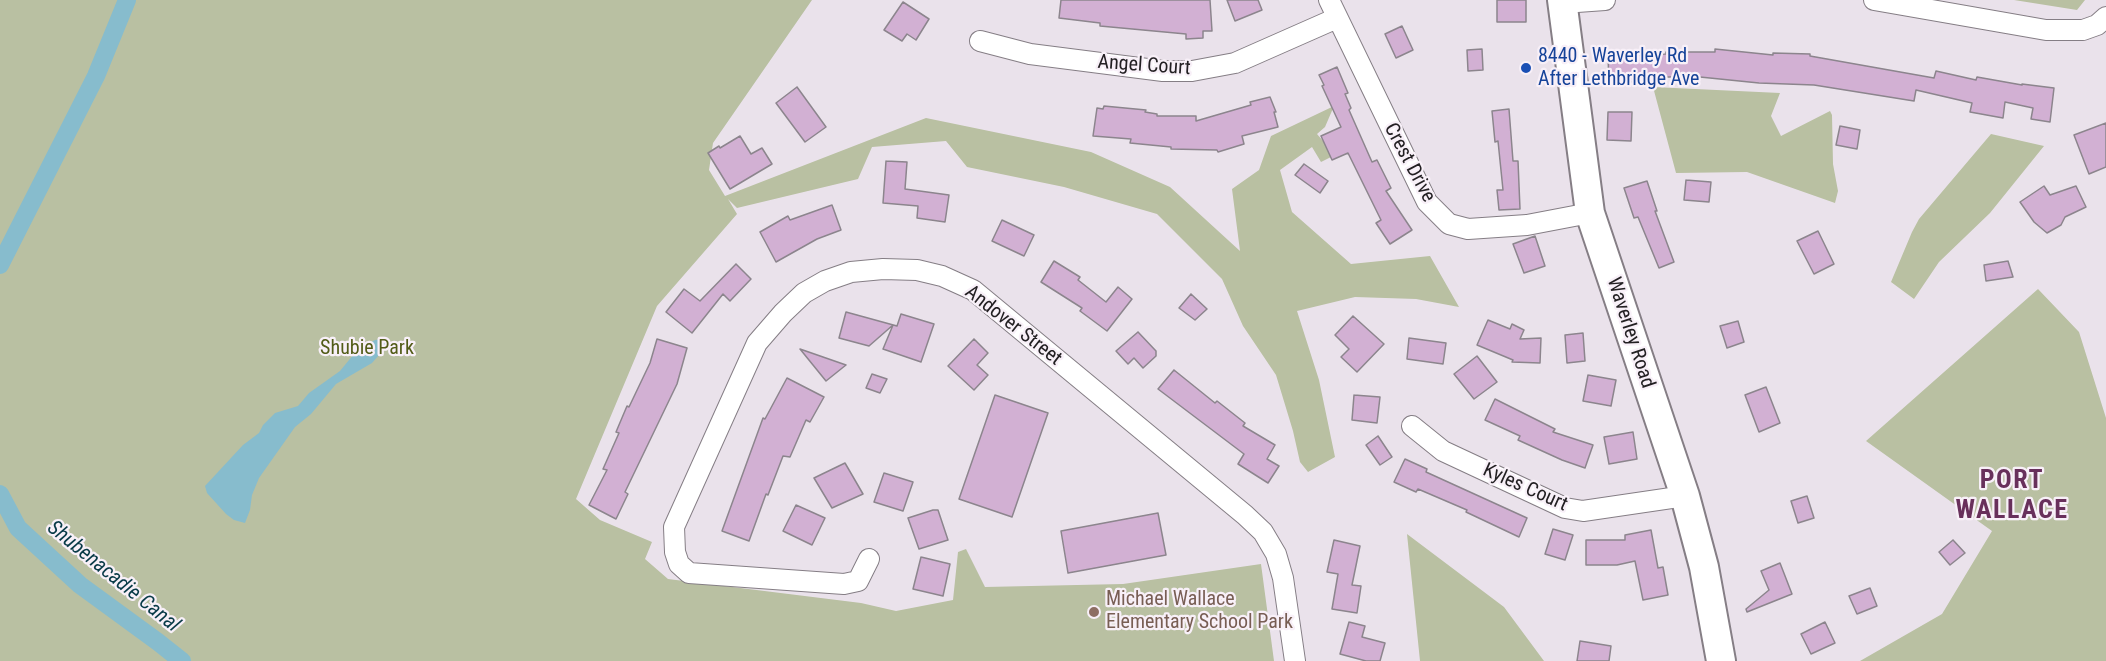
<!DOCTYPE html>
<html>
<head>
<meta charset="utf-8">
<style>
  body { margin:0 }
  canvas { display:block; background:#eae2eb }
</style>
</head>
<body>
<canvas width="2106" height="661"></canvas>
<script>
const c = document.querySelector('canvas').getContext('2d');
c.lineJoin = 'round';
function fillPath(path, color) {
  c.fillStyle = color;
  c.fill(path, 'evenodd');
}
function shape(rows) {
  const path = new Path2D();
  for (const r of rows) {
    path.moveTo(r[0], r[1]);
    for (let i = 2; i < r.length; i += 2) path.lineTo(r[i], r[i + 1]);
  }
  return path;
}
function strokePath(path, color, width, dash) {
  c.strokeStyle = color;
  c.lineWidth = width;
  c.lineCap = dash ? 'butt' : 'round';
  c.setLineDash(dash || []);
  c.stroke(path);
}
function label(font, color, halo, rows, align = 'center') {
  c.font = font + ' "Roboto Condensed",sans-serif';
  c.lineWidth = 4.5;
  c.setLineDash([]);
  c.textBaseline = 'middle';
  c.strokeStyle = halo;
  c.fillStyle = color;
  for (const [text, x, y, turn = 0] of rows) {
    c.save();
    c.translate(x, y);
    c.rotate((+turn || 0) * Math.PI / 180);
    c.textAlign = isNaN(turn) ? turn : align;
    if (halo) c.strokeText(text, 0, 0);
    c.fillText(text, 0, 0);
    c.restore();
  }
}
fillPath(shape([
  [0,0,812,0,713,143,709,170,725,196,926,118,1091,152,1170,187,1240,251,1232,189,1259,170,1271,136,1334,106,1325,127,1317,134,1335,155,1321,162,1312,147,1280,170,1292,212,1351,264,1430,256,1459,307,1416,299,1355,297,1297,311,1319,380,1335,457,1308,472,1300,462,1293,431,1276,375,1243,326,1222,279,1157,214,1064,187,967,167,946,141,872,147,858,179,737,208,728,199,737,214,657,306,576,499,600,520,652,542,645,559,668,579,861,603,896,611,953,600,958,552,966,549,985,587,1123,584,1261,564,1274,661,0,661],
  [2014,0,2085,0,2077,10],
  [1653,87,1780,93,1771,116,1781,136,1830,111,1832,115,1833,164,1838,191,1835,203,1747,172,1676,173],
  [1991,134,2044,146,1990,213,1939,262,1914,299,1891,282,1912,232,1919,219],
  [2038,289,2079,332,2106,418,2106,661,1860,661,1942,614,1992,531,1866,441],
  [1407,534,1504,607,1544,661,1420,661]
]), '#b9c0a2');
fillPath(shape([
  [384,339,387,341,387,346,372,363,336,384,311,414,295,427,259,478,252,495,250,510,245,523,234,520,226,514,207,493,205,486,243,445,259,433,263,425,275,413,298,406,309,393,340,371,358,349,375,340]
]), '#87bccd');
strokePath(shape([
  [0,265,96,76,127,0],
  [0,494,18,528,80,585,158,642,182,661]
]), '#87bccd', 18);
const building = shape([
  [1061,0,1210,0,1212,31,1203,31,1203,38,1186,39,1186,34,1100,26,1100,23,1059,18,1061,0],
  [1227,0,1258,0,1262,10,1235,21,1227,0],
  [1497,0,1526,0,1526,22,1497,22,1497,0],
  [903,2,929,19,916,40,907,34,902,41,884,30,903,2],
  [1402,26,1413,50,1396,58,1385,34,1402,26],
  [1482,49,1483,70,1468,71,1467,50,1482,49],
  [1715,49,1773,55,1773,53,1810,54,1810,56,1934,78,1936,71,1976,80,1977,77,2022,85,2022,84,2054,88,2050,122,2031,119,2033,108,2005,102,2003,118,1970,112,1972,103,1916,90,1914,101,1814,85,1759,83,1700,77,1650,77,1650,81,1609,83,1608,56,1666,54,1666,52,1715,52,1715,49],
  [1337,67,1348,93,1345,94,1351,108,1349,110,1372,162,1377,160,1391,188,1386,191,1412,230,1390,244,1376,223,1381,220,1348,153,1332,160,1321,136,1341,127,1322,86,1324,85,1319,75,1337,67],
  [797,87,826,127,805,142,776,103,797,87],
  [1270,97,1276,112,1274,112,1278,127,1242,136,1244,144,1218,152,1217,150,1171,149,1171,147,1130,143,1131,139,1093,136,1097,108,1103,109,1104,106,1146,110,1145,112,1157,114,1157,116,1196,116,1196,121,1251,105,1250,102,1270,97],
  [1509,109,1513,161,1518,161,1520,209,1499,210,1497,190,1503,190,1498,141,1495,142,1492,111,1509,109],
  [1608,112,1632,112,1631,141,1607,140,1608,112],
  [2106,123,2106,167,2089,174,2074,135,2106,123],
  [1840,126,1860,130,1857,149,1836,145,1840,126],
  [740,136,751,154,762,148,772,164,730,189,708,153,719,146,720,148,740,136],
  [886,161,907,162,905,189,949,195,945,222,917,218,918,206,883,203,886,161],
  [1304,164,1328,181,1320,193,1295,175,1304,164],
  [1686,180,1711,182,1709,202,1684,200,1686,180],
  [1647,181,1657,211,1655,211,1674,262,1659,268,1638,217,1634,218,1624,188,1647,181],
  [2044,186,2050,195,2076,186,2086,207,2065,217,2061,225,2047,233,2034,222,2020,202,2044,186],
  [832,205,841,230,817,239,776,262,760,232,788,216,790,220,832,205],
  [1002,220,1034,235,1024,256,992,241,1002,220],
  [1818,231,1834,264,1814,274,1797,241,1818,231],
  [1535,236,1545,266,1524,273,1513,244,1535,236],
  [1054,261,1080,277,1078,280,1106,302,1118,287,1132,299,1107,331,1080,311,1082,308,1041,282,1054,261],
  [2008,261,2013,277,1986,281,1984,265,2008,261],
  [736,264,751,279,730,301,723,294,692,333,666,312,684,289,700,301,736,264],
  [1191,294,1207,309,1195,320,1179,308,1191,294],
  [846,312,897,326,901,314,934,324,921,362,883,349,893,325,869,346,839,338,846,312],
  [1353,316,1384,344,1357,372,1341,357,1349,349,1335,335,1353,316],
  [1488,320,1510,329,1512,324,1524,330,1520,339,1541,338,1540,363,1512,362,1513,360,1477,345,1488,320],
  [1738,321,1744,342,1727,348,1720,326,1738,321],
  [1138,332,1156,351,1156,356,1143,368,1134,358,1128,364,1116,351,1138,332],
  [1583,333,1585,361,1567,363,1565,335,1583,333],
  [1409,338,1446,343,1443,364,1407,359,1409,338],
  [657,339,687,348,677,384,625,492,628,494,616,519,589,505,607,470,603,469,619,433,616,432,627,406,629,407,650,363,657,339],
  [974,339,988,353,977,365,988,375,974,390,948,366,974,339],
  [800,349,846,365,826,381,800,349],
  [1477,356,1497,382,1474,399,1454,374,1477,356],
  [1174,370,1215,403,1217,401,1245,423,1243,426,1275,445,1267,459,1279,466,1268,483,1238,464,1244,454,1158,389,1174,370],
  [872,374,887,379,880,393,866,388,872,374],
  [1588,375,1616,380,1611,406,1583,401,1588,375],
  [787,378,824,397,810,422,806,420,790,457,783,456,768,495,766,494,749,541,722,531,763,418,765,419,787,378],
  [1766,387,1780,423,1759,432,1745,395,1766,387],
  [995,395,1048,413,1012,517,959,499,995,395],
  [1354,395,1380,397,1377,423,1352,420,1354,395],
  [1495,399,1555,429,1553,432,1593,445,1585,468,1562,460,1518,440,1520,436,1485,420,1495,399],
  [1633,432,1637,459,1609,464,1604,437,1633,432],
  [1378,436,1392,457,1380,465,1366,445,1378,436],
  [1405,459,1427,469,1426,472,1527,518,1519,537,1466,512,1467,510,1418,489,1416,492,1394,482,1405,459],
  [845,463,863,494,832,508,814,478,845,463],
  [884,473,913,482,903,511,874,502,884,473],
  [1807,496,1814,518,1798,523,1791,501,1807,496],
  [796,505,825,518,812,545,783,531,796,505],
  [933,510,938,510,948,540,919,549,908,518,933,510],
  [1158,513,1166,555,1068,573,1061,531,1158,513],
  [1553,529,1573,535,1565,560,1545,554,1553,529],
  [1651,530,1658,568,1663,567,1668,595,1643,600,1635,561,1617,565,1586,565,1586,540,1625,540,1625,535,1651,530],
  [1334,540,1360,546,1352,585,1361,586,1357,613,1332,609,1338,574,1327,572,1334,540],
  [1953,540,1965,553,1950,565,1939,552,1953,540],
  [921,557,950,564,943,596,913,589,921,557],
  [1780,563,1792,594,1747,612,1746,609,1769,590,1761,571,1780,563],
  [1870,588,1877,606,1857,614,1849,596,1870,588],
  [1349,622,1365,626,1362,637,1385,643,1380,661,1366,661,1340,654,1349,622],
  [1825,622,1835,643,1811,654,1801,634,1825,622],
  [1580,641,1611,646,1609,661,1577,661,1580,641]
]);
fillPath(building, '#d2b0d3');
strokePath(building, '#8c858d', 1.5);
const minor = shape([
  [1329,0,1427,202,1449,224,1468,229,1527,225,1590,213],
  [1874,0,2046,30,2083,30,2097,25,2106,17],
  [1563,3,1605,0],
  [980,41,1030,54,1163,71,1192,71,1235,63,1337,18],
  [1412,426,1443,451,1565,508,1583,511,1685,496],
  [869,559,858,581,844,584,689,573,679,564,675,552,674,527,757,343,783,313,804,293,825,281,851,272,883,269,917,270,942,276,973,290,1245,515,1263,532,1276,554,1283,578,1295,661]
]);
const secondary = shape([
  [1562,0,1590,213,1685,496,1704,567,1721,661]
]);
strokePath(minor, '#857e85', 22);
strokePath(secondary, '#857e85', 32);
strokePath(minor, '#fff', 20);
strokePath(secondary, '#fff', 28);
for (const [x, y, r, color] of [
  [1526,68,6,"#1a4fb4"],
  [1094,612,6,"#8d6e63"]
]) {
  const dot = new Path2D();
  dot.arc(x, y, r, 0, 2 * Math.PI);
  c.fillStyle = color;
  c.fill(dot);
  strokePath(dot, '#f8f0f8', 2);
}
label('20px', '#164399', '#f8f0f8', [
  ["8440 - Waverley Rd",1538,57],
  ["After Lethbridge Ave",1538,80]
], 'left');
label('20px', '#232023', '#f8f0f8', [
  ["Angel Court",1144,66,4],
  ["Crest Drive",1409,163,62],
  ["Andover Street",1013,326,38],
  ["Waverley Road",1630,333,72],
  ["Kyles Court",1525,488,24]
]);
label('20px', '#525c18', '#f8f0f8', [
  ["Shubie Park",367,349]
]);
label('20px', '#785e54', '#f8f0f8', [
  ["Michael Wallace",1106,600],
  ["Elementary School Park",1106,623]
], 'left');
label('italic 21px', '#083a47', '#f8f0f8', [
  ["Shubenacadie Canal",113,577,39]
]);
c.letterSpacing = '1.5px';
label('bold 26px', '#68305b', '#f8f0f8', [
  ["PORT",2012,481],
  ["WALLACE",2012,511]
]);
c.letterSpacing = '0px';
</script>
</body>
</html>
